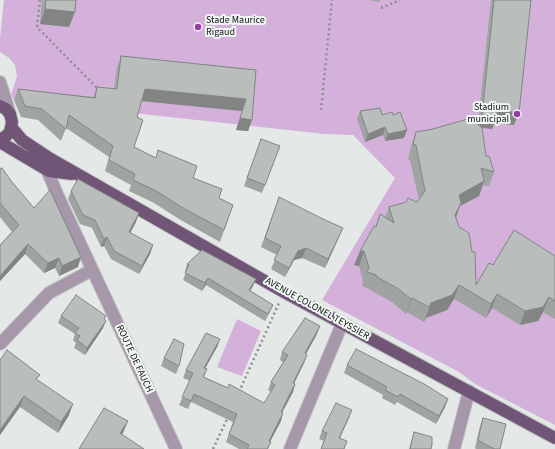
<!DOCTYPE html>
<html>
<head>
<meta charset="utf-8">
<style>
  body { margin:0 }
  canvas { display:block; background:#e4e9e7 }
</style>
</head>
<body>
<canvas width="555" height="449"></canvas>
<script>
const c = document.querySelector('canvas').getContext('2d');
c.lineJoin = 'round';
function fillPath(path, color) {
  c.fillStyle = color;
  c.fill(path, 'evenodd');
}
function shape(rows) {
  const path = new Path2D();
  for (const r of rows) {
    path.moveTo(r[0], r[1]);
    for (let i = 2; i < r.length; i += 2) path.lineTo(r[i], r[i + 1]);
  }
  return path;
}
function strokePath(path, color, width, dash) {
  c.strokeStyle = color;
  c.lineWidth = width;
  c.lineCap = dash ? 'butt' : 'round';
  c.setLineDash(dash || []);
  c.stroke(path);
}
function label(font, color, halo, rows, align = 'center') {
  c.font = font + ' "Source Sans 3",sans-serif';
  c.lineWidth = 4;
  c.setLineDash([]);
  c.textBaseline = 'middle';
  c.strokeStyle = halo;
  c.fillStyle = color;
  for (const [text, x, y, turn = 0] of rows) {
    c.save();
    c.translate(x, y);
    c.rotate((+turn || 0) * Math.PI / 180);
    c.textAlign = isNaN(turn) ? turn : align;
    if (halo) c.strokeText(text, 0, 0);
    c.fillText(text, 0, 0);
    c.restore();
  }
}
fillPath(shape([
  [4,0,555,0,555,425,475,384,459,372,322,300,395,178,353,135,324,134,14,100,11,95,17,76,15,65,9,58,0,52,0,39],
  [237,319,261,331,242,376,217,367]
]), '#d3b1db');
const minor = shape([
  [0,82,10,114],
  [47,170,57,194,176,449],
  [0,344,49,293,92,270],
  [290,449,342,324],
  [454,449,469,391]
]);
const major = shape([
  [0,106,6,109,10,114,12,122,10,132,6,136,0,140],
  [11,127,22,140,49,158,284,292,555,438],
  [0,142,49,171,72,174]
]);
strokePath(minor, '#c3c7c5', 14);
strokePath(major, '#c3c7c5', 14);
strokePath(shape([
  [40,0,37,27,98,89],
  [381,8,400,0],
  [321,110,332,0],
  [239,392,279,303],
  [213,449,228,417]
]), '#8c8f8e', 2.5, [2, 3]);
strokePath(minor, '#a797ab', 12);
strokePath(major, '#715577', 12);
fillPath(shape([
  [42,0,76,0,69,27,40,24],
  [369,0,380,0,379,2],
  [491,0,531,0,514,125,495,123,492,129,482,128,486,156,494,172,489,186,483,185,479,196,460,206,456,218,476,285,493,265,555,256,555,319,543,312,538,321,520,325,492,308,486,318,454,299,447,310,426,318,424,322,407,312,406,314,392,302,372,291,371,290,362,286,363,281,359,266,354,265,376,227,380,214,385,217,389,207,418,201,419,200,410,160,408,159,411,146,416,132,478,124],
  [121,56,256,70,252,120,248,131,236,130,242,111,142,101,137,117,134,147,193,178,219,198,233,205,220,242,179,219,154,203,129,191,131,185,105,171,109,157,66,128,61,141,38,120,21,117,14,100,18,89,93,97,97,87,114,89,117,67],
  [360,111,382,115,393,115,407,130,404,138,385,141,383,135,365,142,357,119],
  [261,139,280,146,262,193,244,186],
  [0,169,12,182,78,267,59,276,55,268,44,273,25,254,0,281,0,245,12,232,0,217],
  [71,191,136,222,130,233,153,245,150,254,139,274,111,259,104,246,101,247,92,228,80,224,68,199],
  [279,197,339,237,325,268,302,258,294,260,285,277,271,269,277,255,261,247],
  [187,264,256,279,253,286,250,291,273,305,270,312,265,321,206,285,202,291,183,280,186,272,185,272],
  [61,316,104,320,103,328,85,355,74,348,76,343,73,340,75,334,58,323],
  [317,334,306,354,307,355,304,363,294,384,295,384,293,392,282,412,281,421,270,442,271,442,268,449,239,449,226,442,233,422,191,402,188,409,179,405,190,381,183,378,186,370,220,339,217,347,205,368,207,369,204,377,228,388,264,403,271,392,268,390,271,382,283,362,280,360,282,352],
  [164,358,179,366,176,374,161,366],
  [0,360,38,380,69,415,58,433,20,407],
  [347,365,448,399,445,407,436,424,397,402,395,405,382,398,383,395,344,373],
  [352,410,340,438,324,441,319,439,322,431],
  [483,418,500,449,475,449,476,449,475,448,480,426],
  [414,432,431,449,409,449]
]), '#9fa3a2');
fillPath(shape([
  [45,9,75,12,69,27,40,24],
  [145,89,246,99,242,111,141,101],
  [497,110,519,113,514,125,495,123,492,129,478,127,482,115],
  [240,118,252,120,248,131,236,130],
  [385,127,383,135,365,142,368,134],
  [407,130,404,138,385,141,388,134],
  [484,181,479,196,460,206,456,217,450,230,459,195],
  [139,213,136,222,126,241,129,232],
  [343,228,339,237,325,268,328,259],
  [107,237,104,246,101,247,104,239],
  [28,244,25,254,0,281,0,276],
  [153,245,150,254,139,274,142,266],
  [306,248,302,258,294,260,285,277,289,268,298,251],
  [360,251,364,251,359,266,354,265],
  [81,257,78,267,59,276,62,266],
  [59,258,55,268,44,273,48,263],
  [208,278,206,285,202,291,205,283],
  [256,279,253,286,246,297,249,290],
  [459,285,454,299,447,310,426,318,424,322,431,303],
  [497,294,492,308,486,318,491,304],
  [549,297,543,312,538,321,520,325,525,311],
  [412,298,407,312,406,314,411,299],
  [106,321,103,328,85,355,87,348],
  [320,326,317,334,302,361,305,353],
  [220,339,217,347,201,376,204,368],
  [307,355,304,363,290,391,293,383],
  [295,384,293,392,278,420,281,412],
  [24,396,20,407,0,435,0,430],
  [448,399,445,407,436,424,439,416],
  [73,404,69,415,58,433,61,422],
  [352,410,349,418,336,446,339,438],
  [283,413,281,421,266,449,269,441],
  [128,421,123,433,116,445,120,433]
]), '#828584');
const building = shape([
  [46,0,76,0,75,12,45,9,46,0],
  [494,0,531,0,519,113,497,110,497,117,482,115,494,0],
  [121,56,256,70,252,120,240,118,246,99,145,89,137,117,143,120,134,147,156,158,158,150,197,166,193,178,222,189,219,198,233,205,224,230,183,208,158,192,133,180,135,174,109,160,113,146,69,115,66,129,42,109,25,106,18,89,95,98,97,87,117,89,121,56],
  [380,108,382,115,392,112,393,115,400,112,407,130,388,134,385,127,368,134,360,111,380,108],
  [471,118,482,128,486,156,489,156,494,172,481,168,484,181,459,195,461,203,455,215,459,227,469,233,472,252,475,252,476,285,489,263,493,265,514,230,555,256,555,301,549,297,543,307,525,311,497,294,491,304,459,285,452,295,431,303,429,307,412,298,411,299,397,288,377,277,376,275,367,272,369,268,364,251,360,251,374,226,376,227,380,214,394,223,389,207,406,202,408,198,416,202,418,201,425,191,416,145,413,144,416,132,433,129,471,118],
  [261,139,280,146,265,185,247,178,261,139],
  [2,168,12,182,34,208,50,190,81,257,62,266,59,258,48,263,28,244,0,276,0,245,19,225,0,203,0,169,2,168],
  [78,179,139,213,129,232,153,245,142,266,114,251,107,237,104,239,95,220,83,215,71,191,78,179],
  [279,197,323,219,343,228,328,259,306,248,298,251,289,268,274,260,281,246,265,238,279,197],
  [202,250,256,279,249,290,273,305,268,314,208,278,205,283,185,273,189,265,187,264,202,250],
  [76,295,106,316,104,319,106,321,87,348,77,340,80,336,75,333,79,328,61,316,76,295],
  [305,318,320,326,305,353,307,355,293,383,295,384,281,412,283,413,269,441,271,442,267,449,247,449,249,445,229,434,237,414,194,394,191,401,182,397,193,373,186,370,206,333,220,339,204,368,207,369,203,377,228,388,229,384,264,403,275,385,271,382,288,355,282,352,305,318],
  [174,339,184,344,179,366,164,358,174,339],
  [356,349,426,385,448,399,439,416,400,394,398,397,385,390,387,387,347,365,356,349],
  [7,350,40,375,36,379,73,404,61,422,24,396,0,430,0,360,7,350],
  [336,403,352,410,339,438,347,441,344,449,321,449,327,433,322,431,336,403],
  [104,408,128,421,120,433,144,449,79,449,104,408],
  [483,418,506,424,500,449,494,449,478,440,483,418],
  [414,432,432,437,432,445,431,449,410,449,414,432]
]);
fillPath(building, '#b9bebc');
strokePath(building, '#828584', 1);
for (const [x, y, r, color] of [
  [198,27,4,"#963da9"],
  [517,114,4,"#963da9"]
]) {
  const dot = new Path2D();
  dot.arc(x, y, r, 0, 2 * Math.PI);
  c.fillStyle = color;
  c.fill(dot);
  strokePath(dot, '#f1f7f4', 1.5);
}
label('10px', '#131414', '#f1f7f4', [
  ["Stade Maurice",206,21],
  ["Rigaud",206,33],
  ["Stadium",509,108,"right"],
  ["municipal",509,120,"right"]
], 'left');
label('10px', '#131414', '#f1f7f4', [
  ["AVENUE COLONEL TEYSSIER",317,309,29],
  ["ROUTE DE FAUCH",134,359,65]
]);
</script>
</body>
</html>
